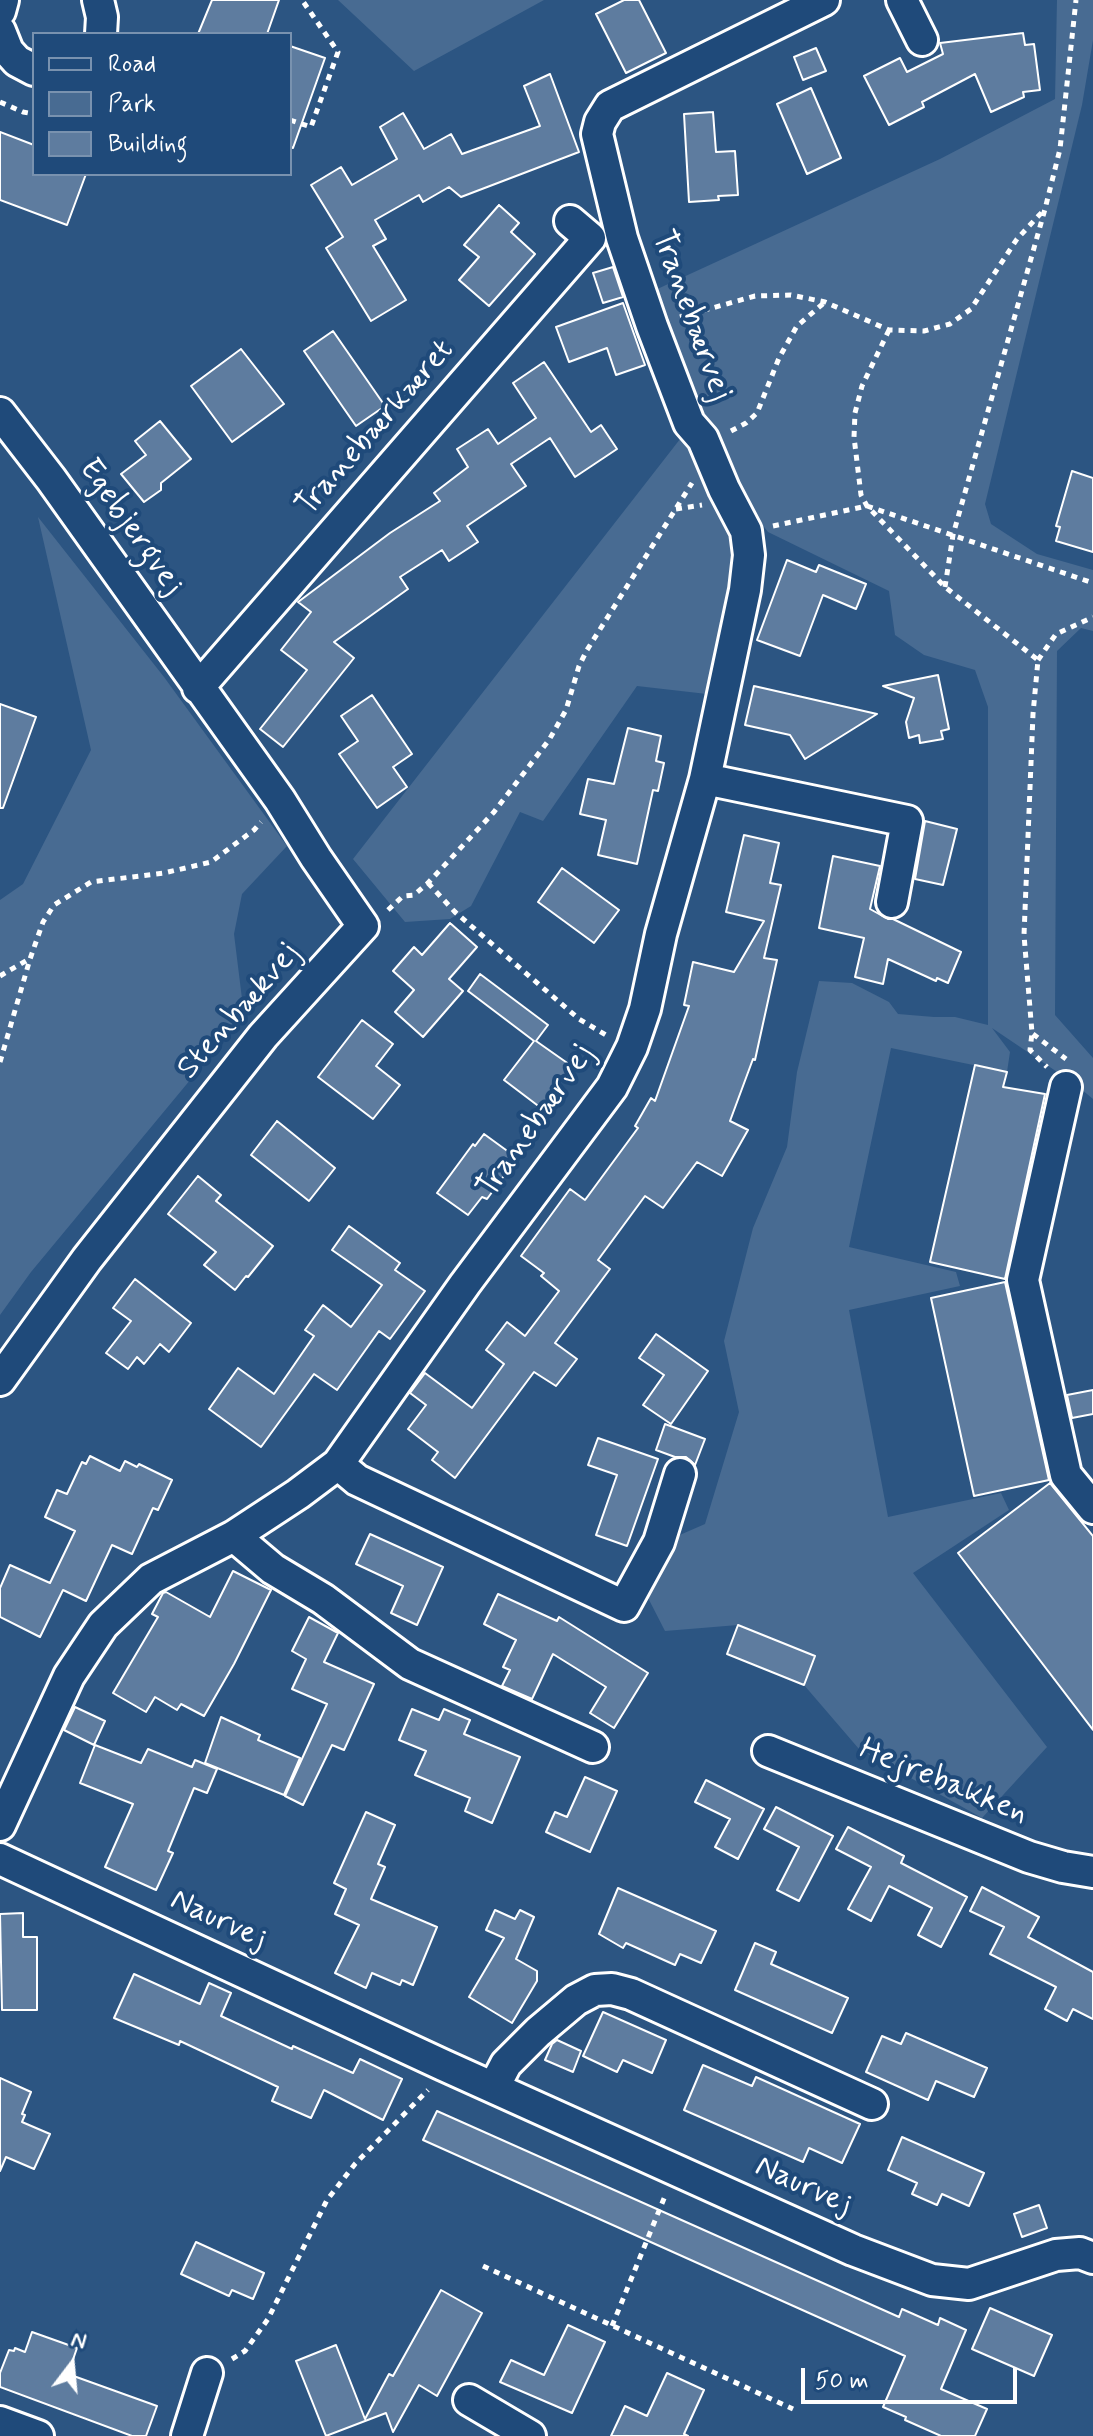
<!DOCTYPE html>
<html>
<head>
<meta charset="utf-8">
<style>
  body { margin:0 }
  #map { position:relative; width:1093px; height:2436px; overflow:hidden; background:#2c5582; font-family:Mynerve,sans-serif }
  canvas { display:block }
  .legend { position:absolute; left:32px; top:32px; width:260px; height:144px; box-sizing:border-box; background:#1f4a7a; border:2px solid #7992af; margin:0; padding:10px 14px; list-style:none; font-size:24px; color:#fff }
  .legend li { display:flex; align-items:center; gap:16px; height:40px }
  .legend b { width:40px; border:2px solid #7992af }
  .north { position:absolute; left:32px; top:2324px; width:80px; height:80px; -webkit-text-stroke:6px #1f4a7a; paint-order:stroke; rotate:16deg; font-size:22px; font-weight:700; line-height:32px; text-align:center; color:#fff }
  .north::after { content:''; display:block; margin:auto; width:28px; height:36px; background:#fff; clip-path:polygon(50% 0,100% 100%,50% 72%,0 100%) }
  .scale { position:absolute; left:801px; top:2368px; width:216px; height:36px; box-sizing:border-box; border:4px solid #fff; border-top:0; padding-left:10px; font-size:24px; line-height:28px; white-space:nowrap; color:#fff; -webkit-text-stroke:6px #1f4a7a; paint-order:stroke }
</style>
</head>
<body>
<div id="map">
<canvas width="1093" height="2436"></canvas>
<ul class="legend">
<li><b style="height:10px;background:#1f4a7a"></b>Road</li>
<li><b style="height:22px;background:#486b92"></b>Park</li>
<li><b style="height:22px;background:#5e7c9f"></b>Building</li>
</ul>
<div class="north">N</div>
<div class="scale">50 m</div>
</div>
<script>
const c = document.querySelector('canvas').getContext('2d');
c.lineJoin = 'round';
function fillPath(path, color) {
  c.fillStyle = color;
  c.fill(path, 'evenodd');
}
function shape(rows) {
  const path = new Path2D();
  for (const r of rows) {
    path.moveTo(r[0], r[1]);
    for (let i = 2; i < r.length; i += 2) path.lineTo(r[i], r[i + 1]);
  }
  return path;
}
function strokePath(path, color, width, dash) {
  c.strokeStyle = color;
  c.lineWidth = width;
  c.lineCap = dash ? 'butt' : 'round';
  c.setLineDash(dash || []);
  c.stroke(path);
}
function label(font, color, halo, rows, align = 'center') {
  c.font = font + ' Mynerve,sans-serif';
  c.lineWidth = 8;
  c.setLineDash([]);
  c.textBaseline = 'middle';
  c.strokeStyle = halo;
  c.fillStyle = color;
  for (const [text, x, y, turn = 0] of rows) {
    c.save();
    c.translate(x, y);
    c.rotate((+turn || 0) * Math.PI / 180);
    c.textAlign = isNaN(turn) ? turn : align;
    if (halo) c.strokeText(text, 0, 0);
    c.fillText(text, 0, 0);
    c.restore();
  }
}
fillPath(shape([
  [338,0,544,0,414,71],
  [1057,0,1093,0,1093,40,1082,105,985,504,991,524,1037,554,1093,570,1093,631,1081,628,1057,651,1055,1015,1093,1058,1093,1099,1075,1084,992,1028,1010,1052,1007,1072,891,1048,849,1247,956,1272,960,1286,849,1310,888,1517,1001,1493,1009,1510,913,1573,1047,1747,982,1818,859,1749,804,1685,815,1656,738,1625,665,1631,645,1592,666,1541,705,1524,739,1412,724,1341,753,1228,787,1147,797,1072,819,981,852,983,889,1002,898,1014,934,1017,955,1017,988,1025,988,707,975,670,924,655,895,635,889,591,768,532,741,497,701,424,653,291,940,159,1055,99],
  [684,434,735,526,733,591,707,694,637,686,543,821,520,812,471,906,450,919,405,922,353,859],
  [38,517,164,677,287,846,242,894,234,934,244,1015,31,1272,0,1315,0,900,23,884,91,750]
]), '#486b92');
const building = shape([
  [212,0,279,0,267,34,198,34,212,0],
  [624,0,639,0,666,53,626,73,596,14,624,0],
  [1023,33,1025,45,1034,44,1040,90,1023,92,1024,97,991,112,975,74,922,102,924,107,889,125,864,76,900,58,907,72,943,54,940,43,1023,33],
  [290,46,325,58,293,148,290,147,290,46],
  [816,48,826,71,803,80,794,57,816,48],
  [550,74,579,152,461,197,449,187,423,202,419,195,375,220,386,239,373,246,406,300,371,321,326,248,343,237,311,185,341,167,352,185,397,159,380,127,403,113,424,149,451,134,462,154,540,126,524,86,550,74],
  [811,88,841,158,807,174,777,104,811,88],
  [713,112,716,152,735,151,738,195,718,196,719,200,689,202,684,114,713,112],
  [0,132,34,145,34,174,86,174,67,225,0,200,0,132],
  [499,205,519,223,511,232,535,254,489,306,459,280,479,257,464,245,499,205],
  [613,267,623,297,603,303,593,273,613,267],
  [623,303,645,365,616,375,607,348,569,362,556,327,623,303],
  [333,331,385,406,356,426,304,351,333,331],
  [241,349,284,404,232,442,191,386,241,349],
  [544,362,591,432,601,425,617,449,575,477,550,438,511,464,526,486,467,526,478,542,449,561,442,550,400,577,408,589,334,642,354,658,283,747,260,729,307,670,281,650,311,612,298,602,390,533,440,501,434,493,468,467,457,449,488,429,498,444,536,418,513,383,544,362],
  [160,421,191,459,161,483,161,490,144,502,121,474,146,455,135,441,160,421],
  [1072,471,1093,478,1093,552,1056,541,1060,527,1056,526,1072,471],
  [787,560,816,572,819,565,866,584,856,609,823,595,800,656,757,640,787,560],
  [938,675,949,729,941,731,943,739,920,743,919,735,909,738,906,722,914,698,883,686,938,675],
  [754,686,877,714,805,759,790,735,745,725,754,686],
  [372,695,412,754,393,767,407,787,377,808,339,754,358,741,341,716,372,695],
  [0,704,36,717,3,808,0,808,0,704],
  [628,728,661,736,656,761,664,763,658,791,653,790,637,864,598,855,606,820,580,814,588,779,614,784,628,728],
  [925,821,957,829,943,885,915,879,925,821],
  [744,835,779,843,770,883,781,885,764,958,777,960,755,1060,753,1059,730,1121,748,1130,722,1176,697,1162,663,1208,645,1196,598,1260,610,1269,555,1343,577,1359,556,1386,534,1372,455,1478,432,1460,438,1452,408,1429,426,1405,410,1393,425,1373,472,1408,504,1364,486,1350,507,1322,525,1336,559,1291,541,1276,544,1273,521,1256,570,1189,585,1200,638,1128,635,1126,651,1098,655,1101,689,1006,684,1005,693,962,734,972,764,921,726,912,744,835],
  [833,856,880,866,870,909,888,919,893,919,961,952,948,983,937,978,936,981,888,959,883,984,855,977,864,938,819,928,833,856],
  [562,868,619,910,594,943,538,902,562,868],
  [450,923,477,947,449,979,463,991,423,1037,395,1012,414,990,393,971,414,947,422,955,450,923],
  [480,974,548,1025,536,1041,573,1067,541,1108,504,1080,534,1041,468,991,480,974],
  [362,1020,393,1044,376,1066,400,1085,373,1119,318,1077,362,1020],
  [975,1065,1007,1072,1003,1087,1045,1094,1005,1279,930,1262,975,1065],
  [277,1121,335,1168,309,1201,251,1155,277,1121],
  [484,1134,517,1158,487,1199,482,1197,468,1215,437,1193,473,1144,475,1146,484,1134],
  [198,1176,221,1195,216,1201,273,1246,248,1277,246,1276,235,1290,204,1265,216,1252,168,1214,198,1176],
  [349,1226,400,1263,395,1270,425,1291,390,1339,379,1331,337,1390,314,1374,261,1447,209,1409,238,1368,274,1394,314,1336,305,1330,323,1305,351,1327,382,1285,332,1250,349,1226],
  [135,1279,191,1323,169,1352,160,1344,144,1364,137,1357,128,1369,106,1353,131,1321,113,1308,135,1279],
  [1005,1282,1049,1480,974,1496,931,1298,1005,1282],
  [656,1334,708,1371,671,1424,643,1405,664,1375,639,1358,656,1334],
  [1093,1390,1093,1414,1072,1418,1067,1395,1093,1390],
  [665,1424,705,1439,695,1465,686,1457,675,1457,656,1450,665,1424],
  [598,1438,658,1459,627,1546,596,1535,617,1475,588,1465,598,1438],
  [90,1456,120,1471,125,1461,137,1467,139,1464,172,1480,158,1510,153,1508,132,1554,112,1545,86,1601,63,1590,40,1637,0,1617,0,1588,10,1565,50,1583,75,1531,45,1517,57,1490,67,1494,82,1462,86,1464,90,1456],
  [1050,1483,1093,1536,1093,1730,958,1553,1050,1483],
  [370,1534,443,1567,417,1625,391,1613,403,1586,356,1564,370,1534],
  [233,1571,271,1590,234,1664,204,1716,181,1704,177,1710,155,1697,146,1712,113,1693,158,1617,152,1614,163,1593,166,1592,210,1617,233,1571],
  [498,1594,557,1621,559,1617,648,1673,614,1728,590,1713,606,1687,553,1654,532,1699,502,1686,510,1670,503,1667,516,1640,484,1624,498,1594],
  [309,1617,338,1633,324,1662,374,1684,344,1750,332,1745,303,1805,285,1796,327,1704,292,1689,306,1659,292,1651,309,1617],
  [738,1625,815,1656,804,1685,727,1654,738,1625],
  [75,1707,105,1721,94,1745,64,1730,75,1707],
  [412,1709,439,1720,444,1709,470,1720,464,1734,520,1757,492,1823,465,1811,470,1798,415,1775,426,1751,399,1740,412,1709],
  [221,1717,260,1735,258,1740,300,1758,284,1795,205,1763,221,1717],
  [95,1745,141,1763,148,1749,192,1767,195,1760,217,1769,207,1793,194,1788,168,1851,173,1853,156,1890,105,1867,133,1804,80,1783,95,1745],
  [585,1777,617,1791,590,1852,546,1832,555,1812,567,1817,585,1777],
  [706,1780,764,1809,738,1859,715,1847,730,1819,695,1802,706,1780],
  [776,1807,833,1836,799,1901,777,1890,799,1847,764,1829,776,1807],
  [366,1812,395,1825,378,1864,385,1867,371,1899,437,1927,413,1985,402,1980,400,1985,372,1973,366,1988,335,1973,359,1925,335,1914,346,1889,334,1883,366,1812],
  [848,1827,904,1856,901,1863,967,1897,941,1947,918,1935,932,1908,889,1886,871,1921,848,1909,871,1867,836,1849,848,1827],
  [982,1887,1039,1917,1028,1937,1093,1972,1093,2019,1073,2009,1067,2021,1045,2009,1056,1987,990,1954,1004,1927,970,1911,982,1887],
  [618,1888,716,1931,701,1963,680,1954,675,1965,626,1943,623,1948,599,1934,618,1888],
  [495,1910,515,1919,520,1910,534,1917,516,1959,537,1971,537,1981,512,2023,469,1997,504,1938,486,1930,495,1910],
  [23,1913,23,1937,37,1937,37,2010,2,2010,0,1914,23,1913],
  [755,1943,776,1952,771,1964,848,1998,832,2033,735,1990,755,1943],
  [134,1974,200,2004,209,1983,231,1993,221,2016,292,2049,293,2046,353,2073,360,2059,402,2079,383,2120,324,2090,311,2118,272,2101,278,2087,180,2041,179,2045,114,2018,134,1974],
  [603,2012,666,2040,652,2073,623,2060,617,2072,583,2056,603,2012],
  [906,2033,987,2068,974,2097,936,2081,928,2100,866,2072,882,2036,901,2044,906,2033],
  [557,2040,581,2051,573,2072,545,2060,552,2044,557,2040],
  [703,2065,752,2086,756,2077,860,2124,842,2163,809,2148,803,2162,684,2110,703,2065],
  [0,2078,31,2092,22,2114,25,2115,22,2122,50,2134,34,2169,6,2157,0,2171,0,2078],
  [437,2111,899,2317,902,2309,938,2325,940,2318,966,2330,941,2389,987,2409,975,2436,941,2436,905,2420,906,2417,883,2407,905,2356,423,2140,437,2111],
  [902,2137,984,2173,969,2206,942,2194,937,2205,912,2194,917,2183,888,2170,902,2137],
  [1039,2205,1047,2228,1022,2237,1014,2214,1039,2205],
  [196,2242,264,2273,253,2299,232,2290,229,2296,181,2274,196,2242],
  [441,2290,482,2313,437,2396,419,2385,393,2432,386,2413,326,2436,296,2361,336,2345,365,2419,389,2374,393,2376,441,2290],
  [990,2308,1052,2335,1034,2376,972,2349,990,2308],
  [568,2325,605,2342,572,2413,500,2382,511,2360,544,2375,568,2325],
  [32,2332,77,2348,68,2374,157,2406,146,2436,132,2436,0,2387,0,2373,9,2350,14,2351,15,2348,25,2352,32,2332],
  [667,2373,704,2390,684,2434,688,2436,611,2436,625,2406,647,2416,667,2373]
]);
fillPath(building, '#5e7c9f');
strokePath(building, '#fff', 2);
const minor = shape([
  [98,0,102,17,101,34],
  [902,0,922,40],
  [0,11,3,0],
  [0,31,8,51,17,61,34,70],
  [0,413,51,479,280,800,316,858,363,926,263,1036,87,1259,0,1380],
  [198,688,590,238,570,221],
  [705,779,907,821,892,902],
  [1066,1087,1023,1280,1066,1475,1093,1508],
  [338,1464,357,1480,624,1606,659,1542,680,1474],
  [234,1536,273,1569,323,1599,410,1664,593,1747],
  [768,1751,1029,1857,1063,1867,1093,1872],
  [0,1825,69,1676,103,1625,151,1579,234,1536,298,1494,338,1464,465,1284,612,1087,632,1047,645,1009,661,934,705,779,745,590,749,555,746,531,724,489,703,439,689,423,652,326,622,238,597,134,600,122,610,106,824,0],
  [0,1859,443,2065,853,2250,932,2280,969,2284,1056,2255,1080,2253,1093,2258],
  [494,2087,506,2064,538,2032,576,2000,595,1990,612,1989,631,1994,872,2104],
  [469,2400,530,2436],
  [0,2422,38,2436],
  [187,2436,207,2373]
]);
strokePath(minor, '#fff', 36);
strokePath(shape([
  [0,102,23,112,34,114],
  [290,120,311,127,338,52,302,0],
  [680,317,755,296,791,295,825,302,889,330,924,331,950,324,971,309,1017,239,1044,210],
  [889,330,862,386,855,413,854,437,861,495,867,506,945,587,1038,660,1033,714,1024,935,1032,1033,1030,1050,1047,1067],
  [731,431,746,423,757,413,779,358,797,326,825,302],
  [676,509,702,505],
  [773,526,867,506,1093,583],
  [945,587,953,535,1045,209,1060,149,1076,0],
  [1038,660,1056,634,1093,617],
  [428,883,455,912,579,1019,606,1035],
  [388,910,403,896,414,895,428,883,494,812,549,740,566,710,579,666,587,650,692,483],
  [0,976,29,959],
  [1033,1034,1066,1059],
  [0,1062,30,959,43,922,54,905,91,882,164,873,211,862,254,830,261,822],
  [483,2266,793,2409],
  [612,2326,665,2196],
  [232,2359,245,2351,268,2319,327,2200,355,2164,428,2090]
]), '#fff', 5, [6, 6]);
strokePath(minor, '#1f4a7a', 30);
label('32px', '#fff', '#1f4a7a', [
  ["Tranebærvej",690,316,70],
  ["Tranebærkæret",376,429,-49],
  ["Egebjergvej",130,528,55],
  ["Stenbækvej",240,1012,-49],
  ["Tranebærvej",537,1122,-55],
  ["Hejrebakken",943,1783,22],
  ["Naurvej",218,1921,25],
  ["Naurvej",803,2187,24]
]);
</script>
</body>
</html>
